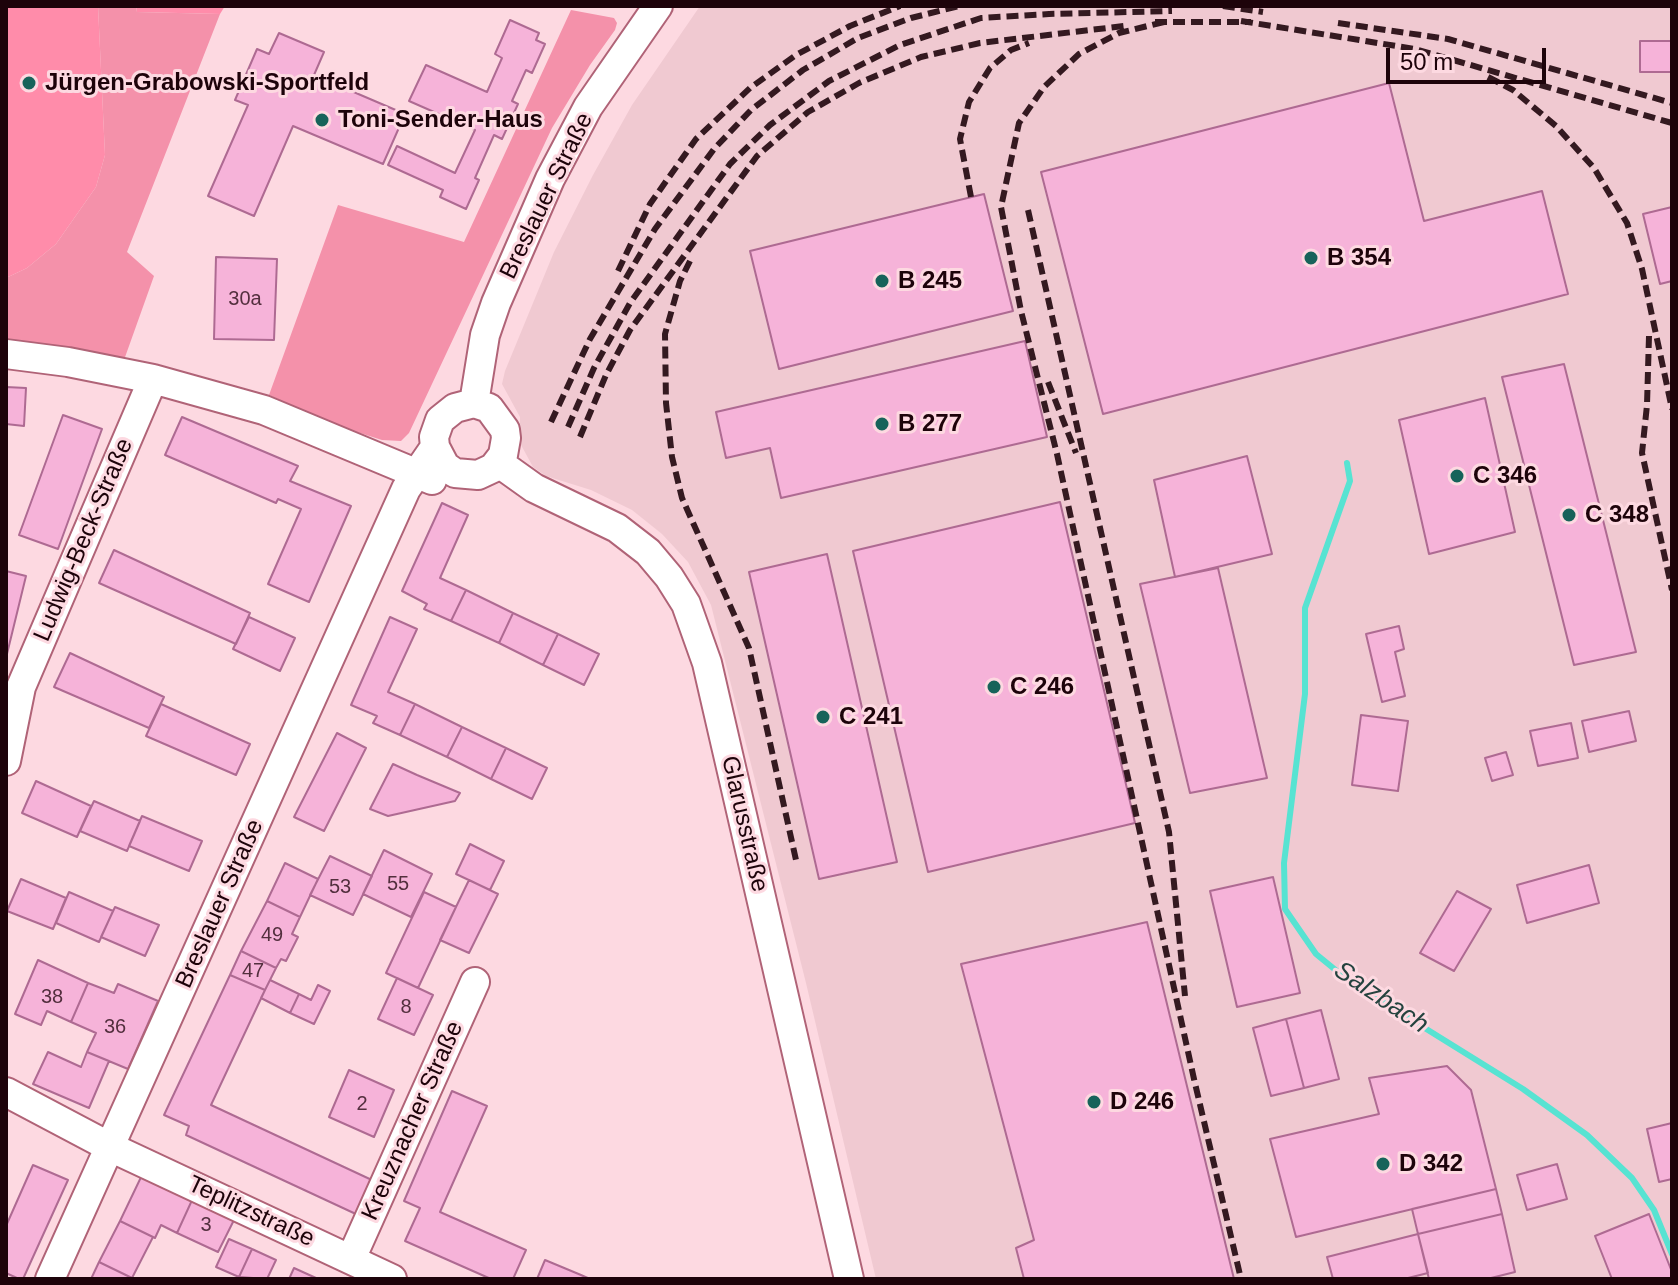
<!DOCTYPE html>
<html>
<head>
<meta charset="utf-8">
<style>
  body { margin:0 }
  #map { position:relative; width:1678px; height:1285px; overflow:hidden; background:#fdd9e1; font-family:Helvetica,sans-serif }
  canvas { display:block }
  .frame { position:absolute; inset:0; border:8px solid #1d030a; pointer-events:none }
  .scale { position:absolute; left:1386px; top:48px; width:160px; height:36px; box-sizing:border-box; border:4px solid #1d030a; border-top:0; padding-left:10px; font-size:24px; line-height:28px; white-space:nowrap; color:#1d030a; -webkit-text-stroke:6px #fdd9e1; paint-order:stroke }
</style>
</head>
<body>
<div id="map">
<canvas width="1678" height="1285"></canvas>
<div class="frame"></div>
<div class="scale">50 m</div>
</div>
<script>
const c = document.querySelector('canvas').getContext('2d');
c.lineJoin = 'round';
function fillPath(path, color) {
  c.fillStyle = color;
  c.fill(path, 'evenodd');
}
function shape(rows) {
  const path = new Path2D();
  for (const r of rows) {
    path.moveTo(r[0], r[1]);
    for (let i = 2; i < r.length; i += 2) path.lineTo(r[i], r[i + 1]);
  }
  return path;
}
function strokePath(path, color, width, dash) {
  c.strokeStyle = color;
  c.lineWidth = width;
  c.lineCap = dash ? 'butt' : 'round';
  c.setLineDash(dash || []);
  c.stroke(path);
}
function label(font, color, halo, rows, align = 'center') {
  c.font = font + ' Helvetica,sans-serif';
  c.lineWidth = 6;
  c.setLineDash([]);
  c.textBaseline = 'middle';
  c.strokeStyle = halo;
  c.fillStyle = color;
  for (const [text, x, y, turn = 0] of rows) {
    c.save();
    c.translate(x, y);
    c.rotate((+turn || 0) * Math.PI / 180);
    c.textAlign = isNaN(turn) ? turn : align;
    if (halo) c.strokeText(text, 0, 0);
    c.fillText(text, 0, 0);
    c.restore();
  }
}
fillPath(shape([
  [700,6,1672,6,1672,1279,876,1279,806,983,711,605,688,562,662,534,632,510,591,490,546,476,533,467,520,443,520,417,502,384,505,371,554,252,593,175,632,105]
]), '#f0c9d1');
fillPath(shape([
  [6,6,98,6,105,155,96,187,56,244,27,268,6,278],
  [136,6,225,6,220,14,137,12]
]), '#ff8caa');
fillPath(shape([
  [98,6,136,6,137,12,220,14,127,252,154,276,124,360,84,351,6,344,6,278,27,268,56,244,96,187,105,155],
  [571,10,614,18,617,23,615,30,590,65,552,128,409,433,401,441,382,440,338,426,269,395,338,205,464,242]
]), '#f491aa');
strokePath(shape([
  [1347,463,1350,481,1305,608,1305,694,1284,863,1285,909,1316,954,1349,981,1523,1089,1587,1135,1632,1178,1654,1210,1672,1254]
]), '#57e3d2', 6);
const building = shape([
  [510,20,539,33,536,40,545,44,532,73,526,70,512,101,518,104,502,139,494,135,475,178,479,180,466,209,440,197,443,190,388,165,397,146,455,173,475,130,409,101,426,65,487,92,502,58,495,54,510,20],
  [279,33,324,52,314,75,405,114,383,164,293,126,254,216,208,196,248,105,235,100,257,49,269,54,279,33],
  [1640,41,1672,41,1672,72,1640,72,1640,41],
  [1389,83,1424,221,1542,191,1568,294,1103,414,1041,172,1389,83],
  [984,194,1013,311,779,369,750,251,984,194],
  [1672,207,1672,281,1660,284,1643,214,1672,207],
  [216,257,277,259,274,340,214,339,216,257],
  [1025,341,1047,437,781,498,770,448,726,458,716,412,1025,341],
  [1564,364,1636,652,1574,665,1502,377,1564,364],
  [6,387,26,388,24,426,6,424,6,387],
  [1485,398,1515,532,1429,554,1399,420,1485,398],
  [63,415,102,429,58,549,19,535,63,415],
  [182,417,298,466,290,481,351,506,309,602,268,584,301,509,278,499,276,503,165,455,182,417],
  [1247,456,1272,554,1175,577,1154,480,1247,456],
  [1060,502,1135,823,928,872,853,551,1060,502],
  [442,503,468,515,440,578,466,590,451,621,424,609,427,604,402,591,442,503],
  [114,550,250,613,236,644,99,583,114,550],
  [827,554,897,862,819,879,749,572,827,554],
  [1218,568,1267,778,1190,793,1140,584,1218,568],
  [6,571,26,576,6,658,6,571],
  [466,590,513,613,499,643,451,621,466,590],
  [513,613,558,634,543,665,499,643,513,613],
  [249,617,295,638,280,671,233,649,249,617],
  [390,617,417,629,388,692,415,704,400,735,373,723,377,716,351,705,390,617],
  [1399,626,1404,649,1395,652,1405,696,1382,702,1366,634,1399,626],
  [558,634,599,654,584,685,543,665,558,634],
  [70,653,164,697,149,728,54,687,70,653],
  [161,704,250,744,236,775,146,736,161,704],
  [415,704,462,727,447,757,400,735,415,704],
  [1629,711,1636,741,1589,752,1582,721,1629,711],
  [1361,715,1408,721,1398,791,1352,785,1361,715],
  [1571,723,1578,758,1538,766,1530,731,1571,723],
  [462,727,506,748,491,779,447,757,462,727],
  [337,733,366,748,324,831,294,817,337,733],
  [506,748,547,768,532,799,491,779,506,748],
  [1506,752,1513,775,1492,781,1485,758,1506,752],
  [393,764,417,775,460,793,455,801,388,816,370,809,393,764],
  [36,781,91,806,77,837,22,813,36,781],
  [94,801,140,821,127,851,80,831,94,801],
  [142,816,202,841,189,871,129,846,142,816],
  [470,844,504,861,490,890,456,874,470,844],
  [384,850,432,874,411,917,363,894,384,850],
  [330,856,372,876,353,915,310,895,330,856],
  [285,863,318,879,300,917,267,901,285,863],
  [1589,865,1599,903,1527,923,1517,885,1589,865],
  [1273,877,1300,993,1237,1007,1210,891,1273,877],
  [21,879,66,898,53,929,7,911,21,879],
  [469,880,498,894,469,953,440,940,469,880],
  [1457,891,1491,909,1454,971,1420,953,1457,891],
  [69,892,113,911,99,942,56,923,69,892],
  [424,892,456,907,418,988,386,973,424,892],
  [267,901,300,917,292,934,298,937,286,961,281,959,276,968,241,951,267,901],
  [115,907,159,925,145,956,101,937,115,907],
  [1147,922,1234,1279,1024,1279,1016,1248,1034,1240,961,964,1147,922],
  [241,951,276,968,265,990,230,975,241,951],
  [38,960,88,983,71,1022,47,1011,41,1025,15,1014,38,960],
  [230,975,265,990,211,1105,374,1181,358,1215,186,1135,189,1126,164,1115,230,975],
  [397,978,433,995,414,1035,378,1019,397,978],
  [270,980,299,994,290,1013,261,998,270,980],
  [88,983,114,993,118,984,158,1001,128,1069,87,1052,96,1033,71,1022,88,983],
  [318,985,330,991,314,1024,290,1013,299,994,311,1000,318,985],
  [1321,1010,1339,1079,1304,1088,1286,1019,1321,1010],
  [1286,1019,1304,1088,1271,1096,1253,1028,1286,1019],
  [48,1052,81,1067,87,1052,109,1061,89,1108,33,1084,48,1052],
  [1447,1066,1471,1090,1496,1189,1296,1237,1270,1139,1379,1114,1369,1078,1447,1066],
  [349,1070,394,1090,374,1137,329,1117,349,1070],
  [452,1091,487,1106,440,1212,526,1250,513,1279,491,1279,405,1241,420,1208,404,1201,452,1091],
  [1672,1123,1672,1179,1659,1182,1647,1129,1672,1123],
  [1557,1164,1567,1199,1527,1210,1517,1175,1557,1164],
  [33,1165,68,1180,23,1279,19,1279,6,1273,6,1226,33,1165],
  [143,1173,193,1198,177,1233,161,1225,155,1238,120,1221,143,1173],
  [1496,1189,1502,1214,1418,1234,1412,1209,1496,1189],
  [193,1198,235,1218,218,1252,177,1233,193,1198],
  [1502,1214,1515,1272,1487,1279,1429,1279,1418,1234,1502,1214],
  [1649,1214,1672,1272,1672,1279,1612,1279,1595,1236,1649,1214],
  [120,1221,153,1237,132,1278,99,1262,120,1221],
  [1418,1234,1428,1273,1404,1279,1333,1279,1327,1257,1418,1234],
  [229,1239,252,1249,239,1277,216,1267,229,1239],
  [252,1249,276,1260,267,1279,239,1277,252,1249],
  [545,1260,581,1275,590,1279,537,1279,545,1260],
  [99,1262,132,1278,133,1279,91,1279,99,1262],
  [294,1268,316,1278,316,1279,289,1279,294,1268]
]);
fillPath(building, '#f6b3d9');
strokePath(building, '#ae6a92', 2);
const minor = shape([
  [6,354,68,362,153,379,264,410,432,480],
  [474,403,485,335,496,303,550,179,588,107,658,6],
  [499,463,534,488,617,528,648,552,669,577,686,604,707,663,849,1279],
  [6,761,21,687,153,379],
  [6,1092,110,1147,392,1279],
  [351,1259,475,982],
  [50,1279,406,489,435,447,434,437,440,420,455,408,474,403,489,408,505,430,506,438,503,455,493,468,478,475,455,473,445,466,435,447]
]);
strokePath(minor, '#b06377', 32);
strokePath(minor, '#fff', 28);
strokePath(shape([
  [1223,6,1263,12],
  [1241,21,1415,49,1672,123],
  [1155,22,1251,22],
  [1164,22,1119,33,1079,54,1044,87,1019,123,1001,207,1021,311,1057,454,1194,1079,1241,1279],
  [1338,23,1448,39,1672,103],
  [1488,77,1513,90,1556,126,1594,168,1627,223,1642,269,1672,409],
  [971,197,960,139,969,102,990,68,1011,50,1029,43],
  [1028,210,1169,832,1185,996],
  [690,261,680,281,665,334,666,403,672,457,682,498,749,648,796,860],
  [618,271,650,204,696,139,750,88,796,55,850,26,900,6],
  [1649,336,1647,405,1642,453,1672,590],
  [1048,382,1076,453],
  [551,422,590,339,655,229,714,149,751,110,803,70,858,38,911,18,959,6],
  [568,427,594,368,630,303,730,164,770,125,829,81,900,45,981,18,1049,14,1172,11],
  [580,437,606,375,630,330,757,156,808,112,859,83,921,57,980,43,1124,26]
]), '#341920', 6, [12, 6]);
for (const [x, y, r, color] of [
  [29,83,8,"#17635a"],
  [322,120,8,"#17635a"],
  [1311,258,8,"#17635a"],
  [882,281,8,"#17635a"],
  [882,424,8,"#17635a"],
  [1457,476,8,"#17635a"],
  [1569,515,8,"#17635a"],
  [994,687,8,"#17635a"],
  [823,717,8,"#17635a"],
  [1094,1102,8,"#17635a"],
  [1383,1164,8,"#17635a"]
]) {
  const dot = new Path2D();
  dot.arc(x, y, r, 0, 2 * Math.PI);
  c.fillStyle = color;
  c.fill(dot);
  strokePath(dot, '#fdd9e1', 3);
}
label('20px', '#532f3e', null, [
  ["30a",245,299],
  ["55",398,884],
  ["53",340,887],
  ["49",272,935],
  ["47",253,971],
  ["38",52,997],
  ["8",406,1007],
  ["36",115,1027],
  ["2",362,1104],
  ["3",206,1225]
]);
label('bold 24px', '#1d030a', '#fdd9e1', [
  ["Jürgen-Grabowski-Sportfeld",45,83],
  ["Toni-Sender-Haus",338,120],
  ["B 354",1327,258],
  ["B 245",898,281],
  ["B 277",898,424],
  ["C 346",1473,476],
  ["C 348",1585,515],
  ["C 246",1010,687],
  ["C 241",839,717],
  ["D 246",1110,1102],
  ["D 342",1399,1164]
], 'left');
label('24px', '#1d030a', '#fdd9e1', [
  ["Breslauer Straße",547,196,-64],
  ["Ludwig-Beck-Straße",84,540,-67],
  ["Glarusstraße",744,824,77],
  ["Breslauer Straße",220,904,-66],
  ["Kreuznacher Straße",413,1121,-66],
  ["Teplitzstraße",251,1212,25]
]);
label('italic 26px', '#25433f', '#fdd9e1', [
  ["Salzbach",1381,998,34]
]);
</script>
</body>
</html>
